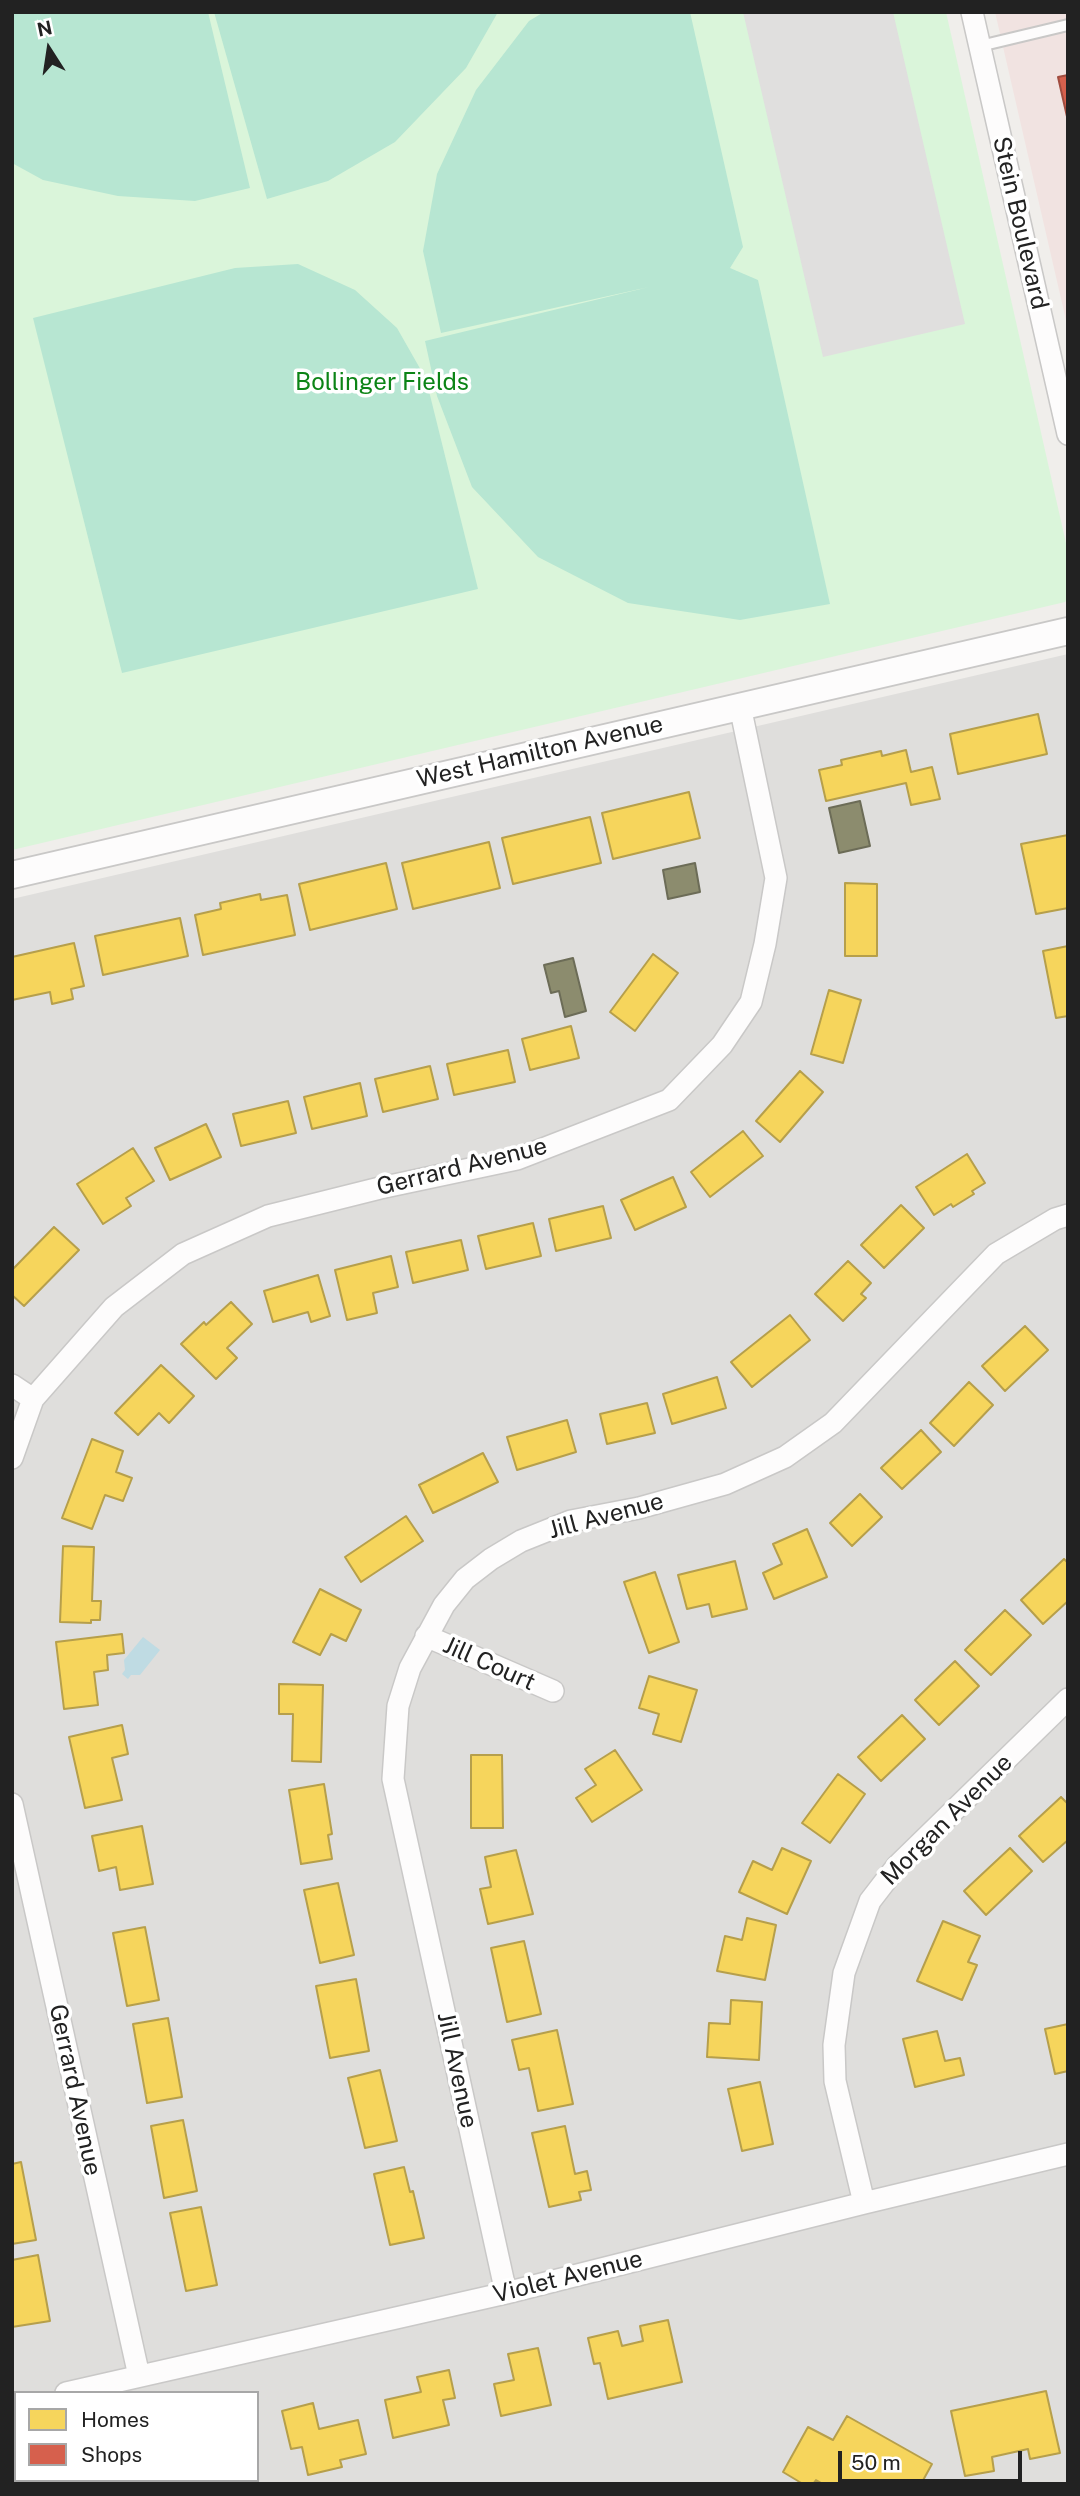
<!DOCTYPE html>
<html>
<head>
<meta charset="utf-8">
<style>
  body { margin:0 }
  #map { position:relative; width:1080px; height:2496px; overflow:hidden; background:#f0eeeb; font-family:"Public Sans",sans-serif }
  canvas { display:block }
  .frame { position:absolute; inset:0; border:14px solid #222; pointer-events:none }
  .legend { position:absolute; left:14px; top:2391px; width:245px; height:91px; box-sizing:border-box; background:#fff; border:2px solid #a7a7a7; margin:0; padding:9px 12px; list-style:none; font-size:21px; color:#222 }
  .legend li { display:flex; align-items:center; gap:14px; height:35px }
  .legend b { width:35px; border:2px solid #a7a7a7 }
  .north { position:absolute; left:14px; top:14px; width:70px; height:70px; -webkit-text-stroke:5px #fff; paint-order:stroke; rotate:348deg; font-size:19px; font-weight:700; line-height:28px; text-align:center; color:#222 }
  .north::after { content:''; display:block; margin:auto; width:24px; height:32px; background:#222; clip-path:polygon(50% 0,100% 100%,50% 72%,0 100%) }
  .scale { position:absolute; left:838px; top:2451px; width:184px; height:32px; box-sizing:border-box; border:4px solid #222; border-top:0; padding-left:9px; font-size:21px; line-height:24px; white-space:nowrap; color:#222; -webkit-text-stroke:5px #fff; paint-order:stroke }
</style>
</head>
<body>
<div id="map">
<canvas width="1080" height="2496"></canvas>
<div class="frame"></div>
<ul class="legend">
<li><b style="height:19px;background:#f6d55c"></b>Homes</li>
<li><b style="height:19px;background:#d6604d"></b>Shops</li>
</ul>
<div class="north">N</div>
<div class="scale">50 m</div>
</div>
<script>
const c = document.querySelector('canvas').getContext('2d');
c.lineJoin = 'round';
function fillPath(path, color) {
  c.fillStyle = color;
  c.fill(path, 'evenodd');
}
function shape(rows) {
  const path = new Path2D();
  for (const r of rows) {
    path.moveTo(r[0], r[1]);
    for (let i = 2; i < r.length; i += 2) path.lineTo(r[i], r[i + 1]);
  }
  return path;
}
function strokePath(path, color, width, dash) {
  c.strokeStyle = color;
  c.lineWidth = width;
  c.lineCap = dash ? 'butt' : 'round';
  c.setLineDash(dash || []);
  c.stroke(path);
}
function label(font, color, halo, rows, align = 'center') {
  c.font = font + ' "Public Sans",sans-serif';
  c.lineWidth = 7;
  c.setLineDash([]);
  c.textBaseline = 'middle';
  c.strokeStyle = halo;
  c.fillStyle = color;
  for (const [text, x, y, turn = 0] of rows) {
    c.save();
    c.translate(x, y);
    c.rotate((+turn || 0) * Math.PI / 180);
    c.textAlign = isNaN(turn) ? turn : align;
    if (halo) c.strokeText(text, 0, 0);
    c.fillText(text, 0, 0);
    c.restore();
  }
}
fillPath(shape([
  [1068,654,1068,2484,12,2484,12,899],
  [16,2393,257,2393,257,2480,16,2480]
]), '#dfdedc');
fillPath(shape([
  [995,12,1068,12,1068,329]
]), '#f1e3e1');
fillPath(shape([
  [12,12,946,12,1068,552,1068,599,1065,602,12,850]
]), '#daf5da');
fillPath(shape([
  [12,12,208,12,250,188,195,201,118,196,43,180,12,163],
  [214,12,498,12,466,68,395,142,328,181,267,199],
  [544,12,690,12,743,247,730,268,758,280,830,604,740,620,628,603,538,557,472,487,437,396,425,341,649,287,441,333,423,251,437,174,476,90,529,21],
  [298,264,355,290,397,328,426,379,478,589,122,673,33,318,235,268]
]), '#b7e6d2');
fillPath(shape([
  [743,12,893,12,965,324,823,357]
]), '#e0dfde');
fillPath(shape([
  [143,1637,160,1650,140,1675,131,1675,128,1679,122,1674,125,1670,124,1660]
]), '#bfdbe3');
const homes = shape([
  [1038,714,1047,754,958,774,950,734,1038,714],
  [906,750,911,772,932,767,940,799,911,805,906,783,826,801,819,770,842,765,841,760,881,751,882,756,906,750],
  [689,792,700,838,613,859,602,813,689,792],
  [590,817,601,863,513,884,502,838,590,817],
  [1068,835,1068,908,1036,914,1021,844,1068,835],
  [489,842,500,888,413,909,402,863,489,842],
  [386,863,397,909,310,930,299,884,386,863],
  [845,883,877,884,877,956,845,956,845,883],
  [260,894,261,900,287,895,295,935,203,955,195,915,221,909,220,903,260,894],
  [180,918,188,956,103,975,95,936,180,918],
  [74,943,84,986,71,989,73,999,52,1004,50,992,12,1000,12,957,74,943],
  [1068,946,1068,1016,1056,1018,1043,951,1068,946],
  [653,954,678,973,635,1031,610,1012,653,954],
  [829,990,861,1000,843,1063,811,1054,829,990],
  [571,1026,579,1058,530,1070,522,1039,571,1026],
  [508,1050,515,1082,454,1095,447,1064,508,1050],
  [430,1066,438,1099,383,1112,375,1079,430,1066],
  [800,1071,823,1092,780,1142,756,1121,800,1071],
  [360,1083,367,1116,312,1129,304,1097,360,1083],
  [288,1101,296,1133,241,1146,233,1114,288,1101],
  [206,1124,221,1157,170,1180,155,1148,206,1124],
  [743,1131,763,1156,710,1197,691,1172,743,1131],
  [133,1148,154,1181,126,1198,131,1206,103,1224,77,1184,133,1148],
  [967,1154,985,1183,972,1191,974,1194,953,1207,951,1204,934,1215,916,1187,967,1154],
  [673,1177,686,1207,635,1230,621,1200,673,1177],
  [901,1205,924,1228,884,1268,861,1245,901,1205],
  [603,1206,611,1238,556,1251,549,1219,603,1206],
  [533,1223,541,1256,486,1269,478,1236,533,1223],
  [54,1227,79,1250,24,1306,12,1295,12,1270,54,1227],
  [461,1240,468,1270,413,1283,406,1252,461,1240],
  [391,1256,398,1287,373,1293,377,1313,347,1320,335,1270,391,1256],
  [848,1261,871,1283,861,1294,866,1298,843,1321,815,1294,848,1261],
  [318,1275,330,1316,311,1322,308,1312,273,1322,264,1291,318,1275],
  [231,1302,252,1324,227,1348,237,1358,216,1379,181,1344,204,1322,206,1325,231,1302],
  [790,1315,810,1340,752,1387,731,1362,790,1315],
  [1025,1326,1048,1350,1005,1391,982,1366,1025,1326],
  [161,1365,194,1396,169,1423,159,1413,138,1435,115,1413,161,1365],
  [717,1377,726,1408,672,1424,663,1394,717,1377],
  [969,1382,993,1405,954,1446,930,1423,969,1382],
  [647,1403,655,1433,607,1444,600,1414,647,1403],
  [567,1420,576,1452,517,1470,507,1437,567,1420],
  [921,1430,941,1452,902,1489,881,1468,921,1430],
  [92,1439,123,1451,116,1472,132,1478,123,1501,105,1495,92,1529,62,1518,92,1439],
  [483,1453,498,1482,433,1513,419,1485,483,1453],
  [860,1494,882,1517,852,1546,830,1523,860,1494],
  [406,1516,423,1541,361,1582,345,1557,406,1516],
  [807,1529,827,1577,774,1599,763,1573,782,1564,773,1544,807,1529],
  [63,1546,94,1547,92,1601,101,1601,100,1620,91,1620,91,1623,60,1622,63,1546],
  [1064,1559,1068,1563,1068,1601,1043,1624,1021,1600,1064,1559],
  [735,1561,747,1609,712,1617,709,1604,687,1609,678,1575,735,1561],
  [655,1572,679,1642,649,1653,624,1582,655,1572],
  [320,1589,361,1610,346,1641,331,1634,320,1655,293,1642,320,1589],
  [1005,1610,1031,1635,991,1675,965,1650,1005,1610],
  [122,1634,124,1653,107,1655,108,1670,94,1672,98,1705,64,1709,56,1642,122,1634],
  [955,1661,979,1686,939,1725,915,1700,955,1661],
  [649,1676,697,1690,681,1742,653,1734,659,1714,639,1708,649,1676],
  [279,1684,323,1685,321,1762,292,1761,293,1714,279,1714,279,1684],
  [902,1715,925,1739,881,1781,858,1757,902,1715],
  [122,1725,128,1754,112,1758,122,1800,85,1808,69,1737,122,1725],
  [615,1750,642,1790,592,1822,576,1798,596,1785,585,1769,615,1750],
  [471,1755,502,1755,503,1828,471,1828,471,1755],
  [838,1774,865,1794,830,1843,802,1823,838,1774],
  [324,1784,332,1834,328,1835,332,1859,301,1864,289,1790,324,1784],
  [1061,1797,1068,1804,1068,1840,1043,1862,1019,1836,1061,1797],
  [142,1826,153,1884,120,1890,116,1867,99,1871,92,1836,142,1826],
  [782,1848,811,1861,787,1914,739,1892,753,1861,772,1870,782,1848],
  [1010,1848,1032,1871,986,1915,964,1891,1010,1848],
  [516,1850,533,1914,488,1924,480,1889,491,1887,485,1857,516,1850],
  [338,1883,354,1955,320,1963,304,1890,338,1883],
  [747,1918,776,1925,765,1980,717,1971,725,1936,742,1940,747,1918],
  [943,1921,980,1936,968,1962,977,1965,962,2000,917,1981,943,1921],
  [145,1927,159,2000,127,2006,113,1933,145,1927],
  [524,1941,541,2014,507,2022,491,1948,524,1941],
  [356,1979,369,2051,330,2058,316,1986,356,1979],
  [731,2000,762,2002,759,2060,707,2057,709,2023,730,2024,731,2000],
  [168,2018,182,2097,147,2103,133,2024,168,2018],
  [1068,2024,1068,2071,1055,2074,1045,2029,1068,2024],
  [557,2030,573,2104,538,2111,529,2068,519,2070,512,2040,557,2030],
  [937,2031,945,2061,960,2058,964,2075,915,2087,903,2039,937,2031],
  [380,2070,397,2141,365,2148,348,2078,380,2070],
  [760,2082,773,2144,742,2151,728,2089,760,2082],
  [183,2120,197,2191,164,2198,151,2126,183,2120],
  [565,2126,575,2174,587,2171,591,2190,579,2192,581,2200,549,2207,532,2133,565,2126],
  [21,2162,36,2240,12,2244,12,2164,21,2162],
  [404,2167,410,2192,413,2191,424,2238,390,2245,374,2174,404,2167],
  [201,2207,217,2285,186,2291,170,2213,201,2207],
  [38,2255,50,2321,12,2327,12,2260,38,2255],
  [668,2320,682,2382,608,2399,600,2363,594,2364,588,2338,618,2331,622,2346,643,2341,640,2326,668,2320],
  [538,2348,551,2405,501,2416,494,2384,514,2380,508,2354,538,2348],
  [449,2370,455,2398,443,2400,449,2425,393,2438,385,2400,421,2392,417,2377,449,2370],
  [1046,2391,1060,2453,1030,2459,1028,2449,992,2457,994,2471,965,2476,951,2411,1046,2391],
  [313,2403,319,2429,358,2420,366,2454,340,2460,342,2467,308,2475,302,2447,291,2449,282,2411,313,2403],
  [847,2416,932,2464,921,2484,823,2484,816,2480,813,2484,803,2484,783,2472,808,2427,833,2440,847,2416],
  [16,2470,16,2480,48,2480,48,2484,12,2484,12,2471,16,2470],
  [90,2480,154,2480,155,2484,91,2484,90,2480]
]);
fillPath(homes, '#f6d55c');
strokePath(homes, '#b69f4b', 2);
const shops = shape([
  [1068,75,1068,121,1058,77,1068,75]
]);
fillPath(shops, '#d6604d');
strokePath(shops, '#a04d40', 2);
const industry = shape([
  [860,801,870,846,839,853,829,808,860,801],
  [695,863,700,892,668,899,663,870,695,863],
  [573,958,586,1011,565,1017,559,991,551,993,544,965,573,958]
]);
fillPath(industry, '#8c8c6e');
strokePath(industry, '#6c6c57', 2);
const service = shape([
  [980,46,1068,25]
]);
const minor = shape([
  [972,12,1068,434],
  [12,1385,33,1399],
  [12,1458,33,1399,114,1307,183,1254,268,1216,380,1188,517,1159,669,1100,722,1045,751,1002,765,944,776,878,740,706],
  [426,1636,553,1691],
  [12,1804,139,2376],
  [864,2203,835,2081,834,2045,844,1973,870,1901,897,1866,1068,1699],
  [506,2293,393,1779,398,1706,410,1668,444,1605,465,1579,491,1559,521,1541,571,1521,639,1508,725,1484,785,1457,833,1423,996,1254,1055,1219,1068,1215],
  [66,2393,506,2293,864,2203,1068,2154],
  [12,2405,16,2404]
]);
const tertiary = shape([
  [12,875,1068,631]
]);
strokePath(service, '#c9c8c7', 14);
strokePath(minor, '#c9c8c7', 24);
strokePath(tertiary, '#c9c8c7', 30);
strokePath(service, '#fdfcfc', 10);
strokePath(minor, '#fdfcfc', 21);
strokePath(tertiary, '#fdfcfc', 26);
label('24px', '#222', '#fff', [
  ["Stein Boulevard",1020,223,77],
  ["West Hamilton Avenue",540,752,-13],
  ["Gerrard Avenue",462,1167,-14],
  ["Jill Avenue",606,1516,-15],
  ["Jill Court",489,1664,24],
  ["Morgan Avenue",947,1820,-45],
  ["Jill Avenue",457,2070,78],
  ["Gerrard Avenue",75,2090,78],
  ["Violet Avenue",568,2277,-14]
]);
label('24px', '#0c8416', '#fff', [
  ["Bollinger Fields",382,383]
]);
</script>
</body>
</html>
